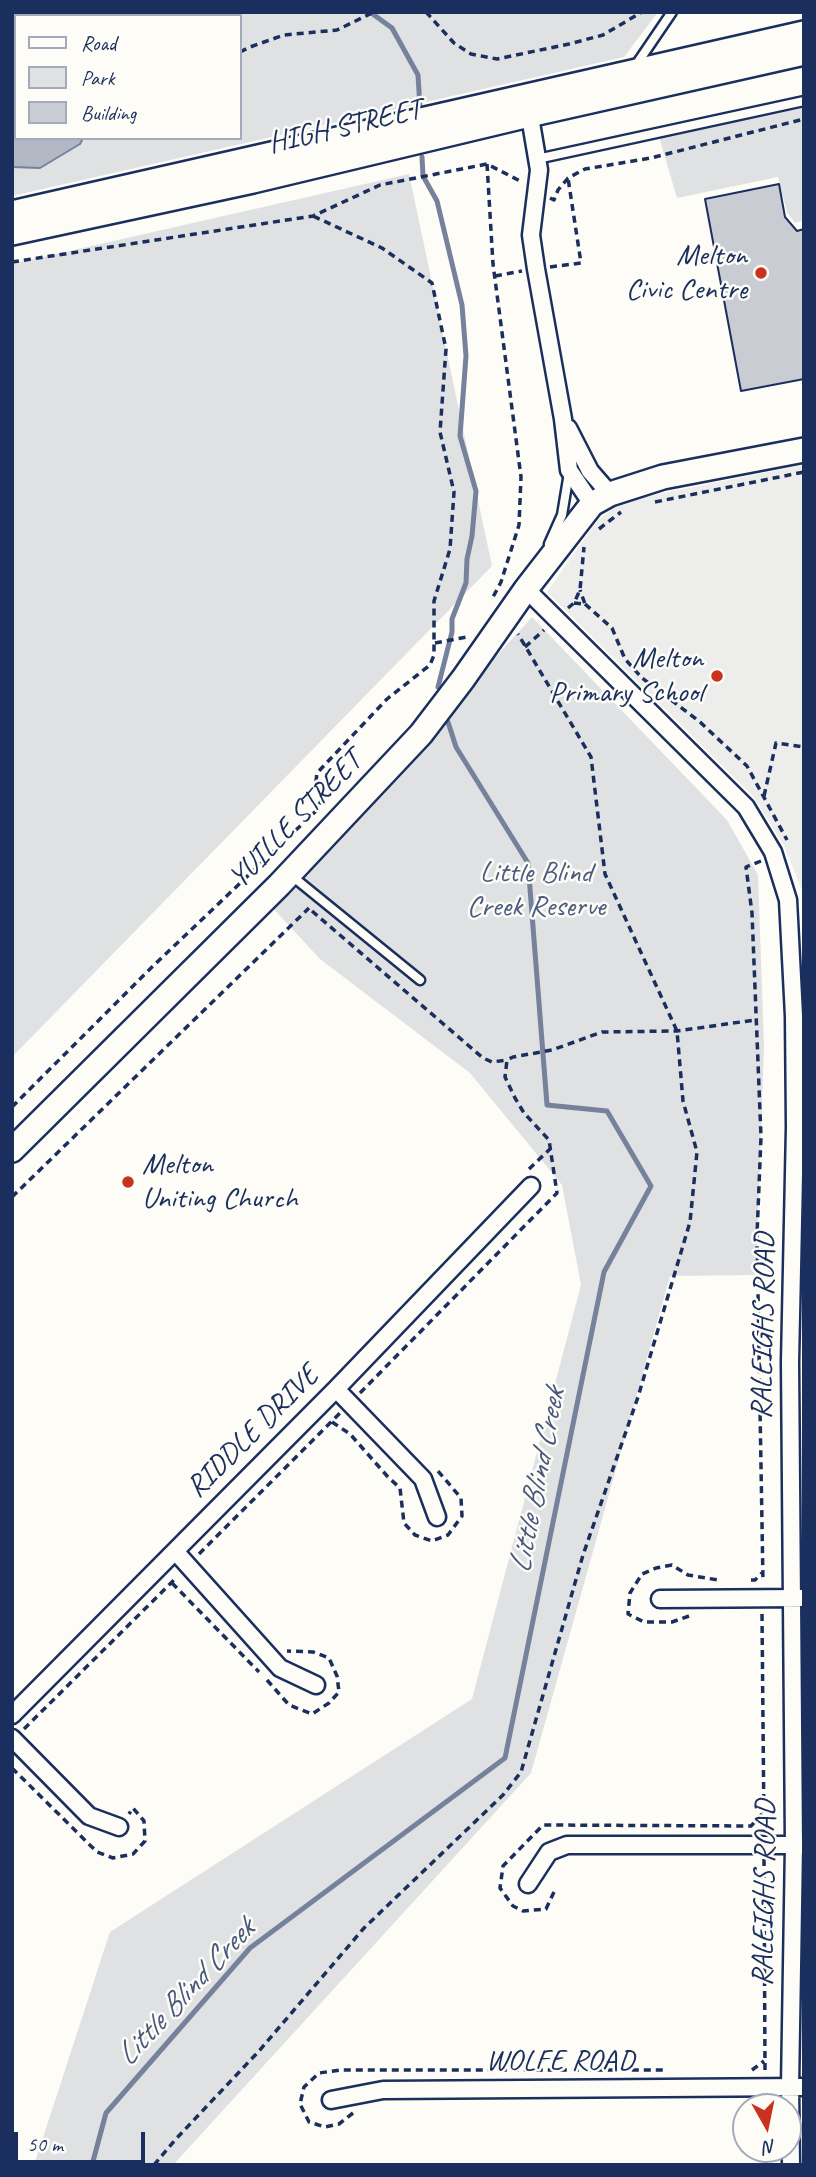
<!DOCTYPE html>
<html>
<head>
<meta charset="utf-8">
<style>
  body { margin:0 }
  #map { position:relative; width:816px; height:2177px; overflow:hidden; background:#fdfcf7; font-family:Caveat,sans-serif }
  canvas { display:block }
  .frame { position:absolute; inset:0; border:14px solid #1b2f5e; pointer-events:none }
  .legend { position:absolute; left:14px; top:14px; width:228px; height:126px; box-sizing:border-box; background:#fdfcf7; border:2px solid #a3aaba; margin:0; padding:9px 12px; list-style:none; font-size:21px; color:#1b2f5e }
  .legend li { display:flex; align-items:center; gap:14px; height:35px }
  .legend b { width:35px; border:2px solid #a3aaba }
  .north { position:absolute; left:732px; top:2093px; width:70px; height:70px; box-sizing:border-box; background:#fdfcf7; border:2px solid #a3aaba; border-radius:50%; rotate:171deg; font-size:19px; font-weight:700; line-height:28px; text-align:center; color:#1b2f5e }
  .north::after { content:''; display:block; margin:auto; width:24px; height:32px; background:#c8321e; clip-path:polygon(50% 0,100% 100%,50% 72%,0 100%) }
  .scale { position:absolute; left:14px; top:2132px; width:131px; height:32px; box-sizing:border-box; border:4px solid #1b2f5e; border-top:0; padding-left:9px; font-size:21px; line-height:24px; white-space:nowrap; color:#1b2f5e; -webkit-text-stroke:5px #fdfcf7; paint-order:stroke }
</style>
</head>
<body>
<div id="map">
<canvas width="816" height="2177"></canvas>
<div class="frame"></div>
<ul class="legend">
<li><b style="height:9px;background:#fdfcf7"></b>Road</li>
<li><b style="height:19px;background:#e0e1e3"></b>Park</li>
<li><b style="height:19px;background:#c9ccd3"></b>Building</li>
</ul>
<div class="north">N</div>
<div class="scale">50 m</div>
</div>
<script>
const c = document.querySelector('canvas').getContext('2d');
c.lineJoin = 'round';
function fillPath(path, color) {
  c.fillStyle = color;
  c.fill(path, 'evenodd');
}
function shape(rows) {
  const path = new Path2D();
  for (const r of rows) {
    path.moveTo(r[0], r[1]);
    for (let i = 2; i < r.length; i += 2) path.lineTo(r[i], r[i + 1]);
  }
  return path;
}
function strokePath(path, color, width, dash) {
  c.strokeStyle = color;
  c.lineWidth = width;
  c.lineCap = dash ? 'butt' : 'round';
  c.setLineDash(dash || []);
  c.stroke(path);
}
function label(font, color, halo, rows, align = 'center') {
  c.font = font + ' Caveat,sans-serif';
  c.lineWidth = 5;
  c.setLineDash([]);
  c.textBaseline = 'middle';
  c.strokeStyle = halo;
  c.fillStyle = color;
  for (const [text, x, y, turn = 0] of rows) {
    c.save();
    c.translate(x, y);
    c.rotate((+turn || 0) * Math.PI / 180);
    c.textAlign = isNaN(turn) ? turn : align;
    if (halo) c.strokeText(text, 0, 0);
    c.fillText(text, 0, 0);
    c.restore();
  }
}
fillPath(shape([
  [804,465,804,895,784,846,753,796,547,592,597,521,623,501]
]), '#edeeec');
fillPath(shape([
  [12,12,658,12,624,57,12,196],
  [16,16,240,16,240,138,16,138],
  [804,108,804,220,795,223,787,212,778,177,677,198,659,137],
  [409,174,492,566,12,1057,12,264],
  [532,617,727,820,758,875,764,1046,756,1275,670,1276,531,1773,173,2165,34,2165,110,1932,472,1699,581,1285,562,1185,470,1073,320,959,270,905]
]), '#e0e1e3');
const water = shape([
  [12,39,16,41,16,138,83,138,80,144,40,168,12,167,12,39]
]);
fillPath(water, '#b3b8c5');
strokePath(water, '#76819c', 2);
strokePath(shape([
  [120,12,130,16],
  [370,12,392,28,418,75,420,108],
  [142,16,151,12],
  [422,157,423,176,437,201,462,305,466,356,460,436,476,491,472,536,467,559,466,583,452,619,452,632,438,687],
  [92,2165,106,2113,250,1948,505,1758,604,1272,651,1186,607,1111,547,1105,528,863,456,747,448,722]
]), '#76819c', 5);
const building = shape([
  [779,184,785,217,797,231,804,229,804,379,741,391,705,199,779,184]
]);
fillPath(building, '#c9ccd3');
strokePath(building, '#1b2f5e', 2);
const lane = shape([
  [636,65,672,12],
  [537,159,804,101],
  [549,544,562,515,569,473],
  [292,876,420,980]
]);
const street = shape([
  [528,105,539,170,531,235,536,269,563,419,569,470,592,504],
  [568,428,590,471,610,494],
  [526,589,746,807,773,852,788,900,794,1016,795,1127,790,1362,794,1845,790,2087,791,2165],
  [336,1389,423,1479,437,1517],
  [175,1551,280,1668,316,1685],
  [660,1599,801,1598],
  [12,1715,336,1389,531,1186],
  [12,1738,89,1816,119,1827],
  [528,1884,549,1852,567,1845,804,1845],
  [331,2100,383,2090,804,2087]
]);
const secondary = shape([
  [12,213,804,33],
  [12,233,253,181,529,115,804,53],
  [12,1150,279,885,421,734,463,679,526,589,592,504,610,494,663,477,804,450]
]);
strokePath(lane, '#1b2f5e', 13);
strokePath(street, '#1b2f5e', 21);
strokePath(secondary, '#1b2f5e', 28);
strokePath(shape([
  [426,12,454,43,471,54,497,59,569,44,603,35,642,12],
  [12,26,16,27],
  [240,52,250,47,284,35,337,30,374,12],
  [487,164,493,264,521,477,519,525,501,582,492,599],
  [550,198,554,200,558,190,568,178,585,169,651,158,804,119],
  [12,262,313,216,380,185,487,164,522,182],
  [550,267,581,263,568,178],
  [495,276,522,271],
  [655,502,804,472],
  [599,529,621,512],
  [574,603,585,604,580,590],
  [585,604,612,628,625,659,642,678,700,722,747,766,787,840],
  [568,608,574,603,580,590,584,547],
  [435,643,467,637],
  [525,647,544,630],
  [764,796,776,743,804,747],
  [761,861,746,867,752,913,761,1137,757,1235,763,1581],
  [312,911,483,1058,492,1062,507,1060],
  [12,1107,151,968,318,809,322,797,316,781,317,773,387,699,430,665,434,655,434,601,450,549,454,492,440,432,446,349,432,283,382,248,313,216],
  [529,1169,551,1148],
  [12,1197,309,908],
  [360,1393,557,1193,549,1140,524,1113,515,1098,505,1077,507,1060,513,1057,552,1050,602,1032,677,1031,755,1020],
  [332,1422,350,1434,388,1477,400,1488,404,1523,415,1535,432,1541,448,1535,462,1516,461,1498,438,1471],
  [199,1554,340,1413],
  [751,1580,755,1580,763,1572],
  [172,1583,259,1672],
  [762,1614,764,1830],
  [689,1616,672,1622,644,1622,628,1614,630,1593,642,1574,656,1568,672,1565,688,1575,718,1580],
  [267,1680,289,1705,312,1714,329,1703,339,1692,337,1676,329,1658,313,1652,287,1651],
  [24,1729,177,1577],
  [12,1768,97,1852,113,1858,133,1854,145,1841,144,1821,133,1808,129,1814],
  [764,1859,765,2071],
  [554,1892,546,1909,523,1911,513,1906,500,1888,503,1866,543,1825,751,1826,763,1813],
  [752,2070,764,2061],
  [353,2113,339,2124,325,2127,309,2122,300,2104,304,2087,319,2073,340,2070,667,2070],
  [766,2149,766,2165],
  [154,2165,175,2140,259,2051,364,1928,503,1795,521,1772,583,1555,638,1397,690,1222,697,1152,683,1101,677,1031,605,874,591,757,518,634]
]), '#1b2f5e', 3.5, [7, 5]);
strokePath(lane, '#fdfcf7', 8);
strokePath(street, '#fdfcf7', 16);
strokePath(secondary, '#fdfcf7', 23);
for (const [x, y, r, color] of [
  [761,273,7,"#c8321e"],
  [717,676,7,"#c8321e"],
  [128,1182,7,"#c8321e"]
]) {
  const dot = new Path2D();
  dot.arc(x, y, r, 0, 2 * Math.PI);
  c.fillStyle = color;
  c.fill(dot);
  strokePath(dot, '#fdfcf7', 2.5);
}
label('30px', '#1b2f5e', '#fdfcf7', [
  ["HIGH STREET",345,127,-13],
  ["YUILLE STREET",296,820,-46],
  ["RALEIGHS ROAD",764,1326,-89],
  ["RIDDLE DRIVE",253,1432,-45],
  ["RALEIGHS ROAD",765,1893,-89],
  ["WOLFE ROAD",560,2061]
]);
label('30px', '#1b2f5e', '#fdfcf7', [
  ["Melton",747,256],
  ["Civic Centre",747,290],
  ["Melton",703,659],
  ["Primary School",703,693],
  ["Melton",142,1165,"left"],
  ["Uniting Church",142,1199,"left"]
], 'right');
label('30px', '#4c5c7f', '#fdfcf7', [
  ["Little Blind",536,873],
  ["Creek Reserve",536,907]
]);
label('italic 32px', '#49587d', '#fdfcf7', [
  ["Little Blind Creek",538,1481,-79],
  ["Little Blind Creek",186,1993,-47]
]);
</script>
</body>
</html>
